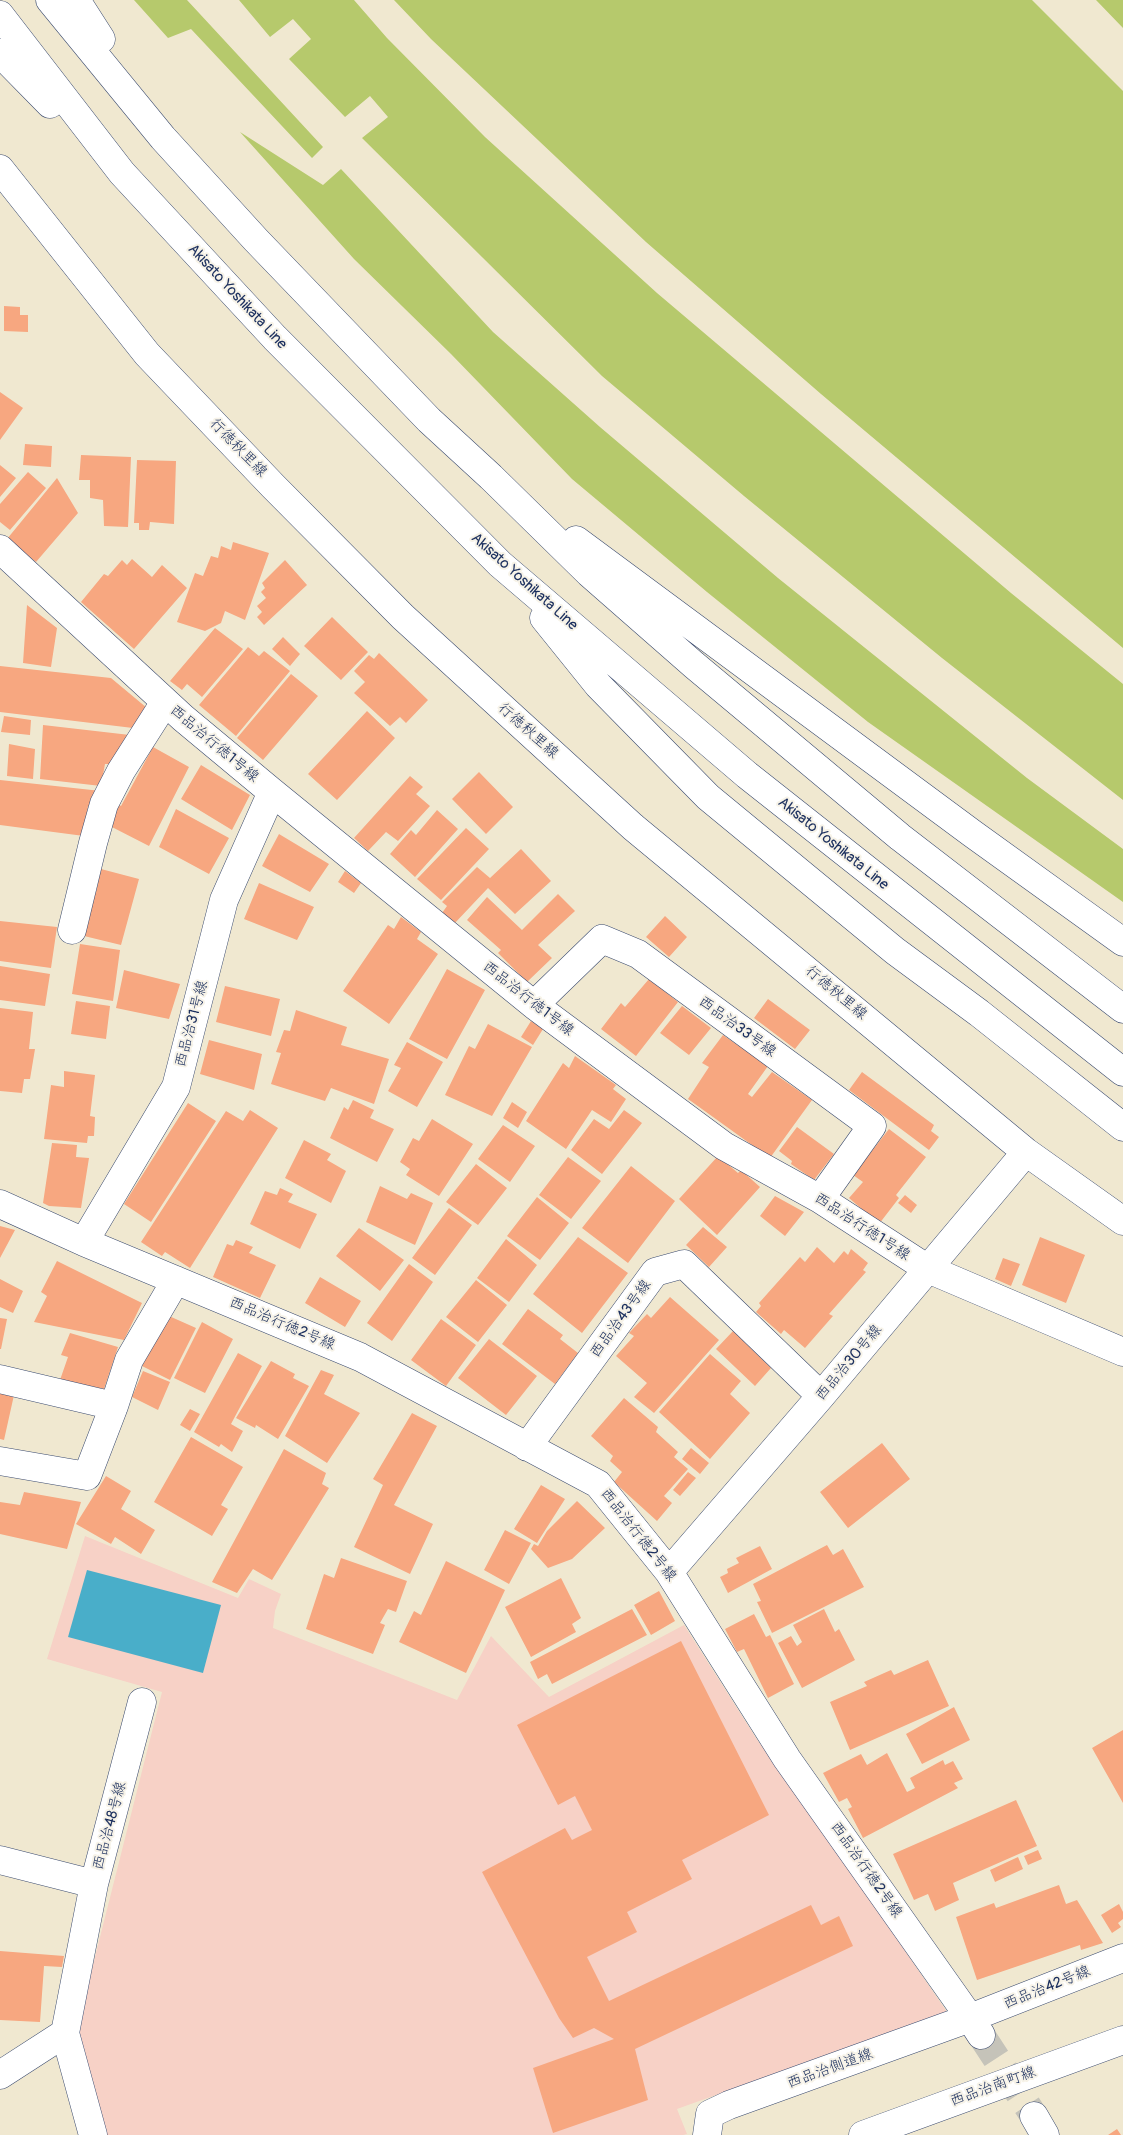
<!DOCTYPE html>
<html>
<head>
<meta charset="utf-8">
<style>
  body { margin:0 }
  canvas { display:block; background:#f0e8d0 }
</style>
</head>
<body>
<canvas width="1123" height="2135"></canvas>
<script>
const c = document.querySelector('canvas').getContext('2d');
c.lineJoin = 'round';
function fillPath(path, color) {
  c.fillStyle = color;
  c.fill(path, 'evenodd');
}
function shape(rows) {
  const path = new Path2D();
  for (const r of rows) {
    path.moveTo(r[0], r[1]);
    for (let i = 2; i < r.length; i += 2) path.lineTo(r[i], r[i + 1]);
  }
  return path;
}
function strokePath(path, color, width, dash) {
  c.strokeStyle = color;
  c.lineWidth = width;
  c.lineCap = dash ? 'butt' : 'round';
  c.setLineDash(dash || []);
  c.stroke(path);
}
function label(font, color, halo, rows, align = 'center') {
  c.font = font + ' Pangolin,"Klee One",sans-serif';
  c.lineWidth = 4;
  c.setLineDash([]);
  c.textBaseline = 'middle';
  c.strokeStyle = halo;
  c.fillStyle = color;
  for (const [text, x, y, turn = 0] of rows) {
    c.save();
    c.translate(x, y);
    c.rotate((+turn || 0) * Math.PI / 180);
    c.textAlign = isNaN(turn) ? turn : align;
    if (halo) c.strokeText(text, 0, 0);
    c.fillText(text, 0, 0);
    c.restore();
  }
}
fillPath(shape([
  [85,1536,238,1598,249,1579,281,1594,275,1611,273,1628,457,1700,491,1636,549,1697,684,1625,756,1738,830,1842,947,2012,677,2109,687,2134,683,2135,101,2135,76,2032,162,1692,47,1659]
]), '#f7d1c6');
fillPath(shape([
  [134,0,187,0,323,147,312,158,191,29,168,38],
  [239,0,354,0,387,38,485,137,657,293,1011,593,1123,684,1123,800,942,658,744,496,602,376,362,138,388,117,370,96,345,117,289,59,311,39,293,19,270,37],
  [394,0,1032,0,1123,91,1123,648,821,394,646,242,431,39],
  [1096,0,1123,0,1123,28],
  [240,132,323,185,341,169,493,332,600,427,778,578,1027,778,1123,849,1123,902,868,722,707,592,572,479,451,354,354,259]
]), '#b6c96c');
fillPath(shape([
  [87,1570,221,1605,203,1673,68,1637]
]), '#49aec9');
fillPath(shape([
  [4,306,20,307,20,315,28,315,28,332,4,331],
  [0,392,23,408,0,440],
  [25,444,52,446,51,467,23,465],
  [81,455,131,457,128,527,104,526,103,500,90,498,90,480,79,480],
  [137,460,176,461,174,524,150,522,149,530,139,530,139,523,134,523],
  [0,465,16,478,0,497],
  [28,472,46,488,10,530,0,522,0,504],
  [57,478,78,513,36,562,7,539],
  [233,542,269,553,245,620,225,611,221,623,205,631,177,622,195,573,203,576,211,556,218,558,221,546,231,550],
  [132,559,152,577,162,565,187,588,134,649,81,602,104,574,108,576,122,560,127,565],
  [285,560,307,585,264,625,257,617,262,612,257,606,266,598,261,592,265,588,262,583],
  [27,605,57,628,51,667,23,663],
  [332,617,368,652,341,680,304,646],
  [215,628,243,649,202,697,187,684,182,690,170,681],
  [283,637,300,654,290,666,272,649],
  [248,647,259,656,264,651,290,671,236,736,199,705],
  [379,653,428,700,406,723,400,717,390,726,354,693,365,682,354,671,369,655,374,659],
  [0,666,111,678,147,708,133,728,0,712],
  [291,674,318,696,263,760,237,738],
  [367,711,395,738,337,800,308,774],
  [4,716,31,720,30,735,1,732],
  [43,725,130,735,113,764,105,764,101,786,40,779],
  [9,744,35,749,33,779,7,776],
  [153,747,189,767,149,846,108,825,115,803,121,806],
  [201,765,250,795,232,830,181,799],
  [479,772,513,807,486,834,452,799],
  [410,776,423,787,416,794,430,806,398,841,386,832,368,851,354,838],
  [0,780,101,791,95,806,88,806,84,836,0,825],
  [176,809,229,838,209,874,159,847],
  [437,810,458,829,415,877,390,854,411,830,416,835],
  [466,828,489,849,441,900,417,879],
  [279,834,329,864,310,892,262,866],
  [521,849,551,881,515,914,488,888,454,924,442,913,447,906,442,902,477,867,490,878],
  [101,869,139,879,121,945,80,935,90,890,96,892],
  [345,871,361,883,354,893,338,882],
  [259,883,314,907,297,940,244,919],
  [558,894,575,911,538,945,552,958,527,982,498,953,501,950,467,920,487,897,522,930],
  [665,916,687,937,669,957,646,937],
  [401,917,421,932,417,939,438,954,389,1024,343,991,388,925,394,929],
  [0,921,57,927,51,968,0,961],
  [80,944,120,950,113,1001,72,994],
  [0,966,50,974,45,1006,0,1000],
  [447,969,485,990,447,1059,409,1039],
  [124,970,180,984,169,1019,116,1008],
  [649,979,678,1002,636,1056,601,1029,621,1003,625,1007],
  [225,986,280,999,271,1036,216,1022],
  [768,999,810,1030,795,1049,754,1018],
  [76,1001,110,1006,106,1039,71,1034],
  [682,1006,711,1028,689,1055,660,1033],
  [0,1008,33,1012,29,1049,35,1049,30,1079,24,1079,22,1093,0,1091],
  [296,1010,347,1027,341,1045,389,1059,374,1104,331,1088,325,1101,271,1084,281,1053,276,1052,284,1030,290,1031],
  [531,1021,543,1029,533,1045,521,1037],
  [488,1024,532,1047,492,1116,445,1095,469,1046,475,1049],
  [723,1035,768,1066,748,1094,752,1097,772,1072,812,1100,770,1158,688,1099,709,1067,702,1063],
  [209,1040,262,1054,254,1090,200,1074],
  [407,1042,443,1062,417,1107,388,1091,401,1068,394,1065],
  [575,1056,616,1085,613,1089,626,1099,611,1122,592,1110,566,1149,526,1121,563,1063,569,1068],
  [64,1071,95,1075,90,1116,95,1117,94,1136,88,1136,87,1143,44,1139,51,1085,64,1087],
  [862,1072,934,1125,931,1131,939,1137,929,1150,849,1090],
  [353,1100,374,1110,370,1118,394,1129,377,1162,330,1138,344,1107,348,1110],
  [512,1102,527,1112,518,1128,503,1118],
  [188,1103,216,1121,151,1222,124,1204],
  [250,1110,278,1128,190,1268,165,1252,162,1256,141,1242,226,1111,243,1121],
  [624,1110,642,1123,602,1174,571,1150,594,1119,609,1129],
  [432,1119,473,1144,439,1196,406,1175,410,1169,400,1162,413,1138,419,1141],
  [503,1125,535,1146,510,1182,478,1159],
  [797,1127,834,1154,814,1180,791,1164,792,1161,779,1151],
  [889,1129,926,1157,896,1195,899,1198,879,1224,849,1198,863,1182,853,1175],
  [304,1140,331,1154,327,1160,346,1171,331,1203,285,1178],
  [52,1143,77,1145,76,1157,89,1158,81,1208,49,1206,43,1203],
  [718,1156,738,1173,741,1170,760,1187,717,1235,679,1199],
  [568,1157,601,1181,571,1219,539,1195],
  [476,1164,507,1188,478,1225,446,1202],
  [631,1166,675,1201,628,1263,582,1228],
  [380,1186,407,1199,411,1193,433,1203,415,1245,366,1222],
  [280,1188,293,1194,288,1202,317,1214,300,1249,250,1224,265,1191,277,1195],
  [905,1195,917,1205,911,1213,898,1203],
  [775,1196,804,1212,785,1236,760,1216],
  [537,1197,569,1223,540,1260,507,1236],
  [449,1208,472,1225,435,1275,412,1258],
  [0,1226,15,1230,0,1258],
  [703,1227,727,1247,709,1267,686,1245],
  [359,1228,404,1260,380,1291,336,1256],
  [578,1237,628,1273,582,1333,533,1294],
  [1040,1237,1085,1255,1066,1303,1022,1285],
  [506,1239,537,1265,509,1302,477,1278],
  [236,1240,253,1247,249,1253,276,1265,260,1298,213,1277,227,1244,233,1246],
  [817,1247,834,1263,844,1251,848,1255,851,1249,868,1263,863,1270,866,1272,829,1314,833,1316,805,1348,784,1330,781,1334,756,1312,761,1306,759,1303,800,1257,805,1262],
  [1003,1258,1020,1264,1011,1286,995,1279],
  [57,1261,142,1303,124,1340,34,1322,47,1296,41,1292],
  [409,1264,433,1282,392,1341,367,1323],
  [320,1277,361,1301,345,1327,305,1303],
  [0,1279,23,1291,13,1313,0,1307],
  [476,1280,507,1305,478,1342,446,1317],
  [670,1297,719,1340,654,1413,634,1397,647,1383,616,1356,634,1336,629,1333,647,1314,651,1318],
  [528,1309,563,1335,560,1339,578,1353,555,1384,502,1344],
  [169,1316,196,1328,170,1380,142,1366],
  [0,1318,7,1319,1,1349,0,1349],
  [441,1319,476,1345,446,1386,411,1360],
  [202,1322,233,1339,205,1393,174,1378],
  [733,1331,771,1368,755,1386,716,1349],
  [70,1333,118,1347,104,1389,60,1380,68,1357,61,1355],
  [489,1339,537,1376,506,1415,458,1378],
  [238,1353,262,1366,231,1424,243,1431,232,1452,221,1444,219,1447,194,1432],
  [710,1354,741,1381,730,1394,750,1413,710,1459,659,1412],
  [271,1361,295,1374,293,1378,309,1386,278,1439,256,1425,255,1428,236,1418],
  [321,1370,334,1375,324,1394,360,1413,327,1463,285,1436],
  [143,1371,170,1382,158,1410,132,1397],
  [0,1392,14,1395,4,1440,0,1439],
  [624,1398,658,1427,656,1432,678,1452,674,1457,688,1469,664,1496,672,1503,657,1521,614,1482,622,1472,610,1461,613,1456,591,1436],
  [190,1409,200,1414,190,1431,180,1425],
  [412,1413,437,1426,394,1505,433,1524,410,1574,354,1547,383,1485,373,1479],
  [191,1437,243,1467,221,1505,228,1509,212,1536,154,1502],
  [882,1443,910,1479,848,1528,820,1492],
  [691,1448,709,1463,700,1474,682,1459],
  [284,1449,326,1473,322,1484,329,1488,272,1580,253,1569,237,1593,212,1582],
  [688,1472,696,1478,680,1496,673,1490],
  [106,1476,131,1491,121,1509,155,1530,141,1554,115,1537,111,1544,76,1524],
  [541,1485,565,1499,537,1543,514,1529],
  [24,1492,81,1502,67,1549,0,1534,0,1502,20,1505],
  [577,1501,605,1528,572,1559,548,1568,531,1549,534,1544,538,1546,547,1531],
  [505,1530,531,1543,509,1584,484,1570],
  [827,1545,833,1555,843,1549,864,1587,772,1633,757,1602,761,1601,753,1584],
  [760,1546,772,1569,728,1593,720,1577,728,1573,727,1569,739,1563,736,1558],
  [341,1558,407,1581,396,1612,388,1609,380,1623,385,1625,373,1654,306,1629,324,1574,334,1578],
  [446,1561,505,1590,466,1673,399,1642,414,1611,421,1615],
  [561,1578,581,1618,572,1624,576,1632,531,1657,505,1607],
  [659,1591,675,1621,651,1635,634,1605],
  [632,1609,647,1635,552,1684,547,1674,538,1679,530,1662],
  [824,1609,835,1632,839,1629,855,1660,802,1688,778,1643,791,1636,797,1646,802,1642,793,1625],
  [754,1614,766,1637,770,1635,794,1684,768,1698,744,1649,737,1652,725,1629],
  [681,1641,769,1815,682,1860,692,1879,627,1912,637,1932,587,1957,609,2001,811,1905,821,1925,839,1916,853,1946,635,2049,648,2100,553,2133,533,2068,614,2039,594,2028,573,2038,559,2018,482,1872,565,1828,572,1840,592,1830,575,1796,558,1805,517,1725],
  [928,1660,949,1706,850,1750,830,1702,867,1686,864,1682,891,1670,894,1675],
  [954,1707,970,1740,922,1764,906,1734],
  [1123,1730,1123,1803,1092,1748],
  [887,1753,907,1792,915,1788,910,1778,943,1760,945,1765,953,1761,963,1779,954,1783,958,1788,863,1838,848,1809,852,1807,847,1798,839,1802,823,1773,861,1754,867,1765],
  [1016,1800,1037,1846,953,1883,959,1900,935,1911,928,1894,914,1900,893,1854],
  [1038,1850,1042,1859,1028,1865,1024,1856],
  [1018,1857,1023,1869,995,1882,990,1870],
  [1059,1885,1066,1904,1077,1900,1103,1943,1081,1950,1080,1945,977,1980,956,1917,994,1903,996,1908],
  [1119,1904,1123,1912,1123,1919,1118,1923,1121,1927,1112,1933,1101,1915],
  [0,1951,64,1956,62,1967,44,1966,40,2022,0,2020],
  [1117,2129,1121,2135,1108,2135]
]), '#f7a780');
strokePath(shape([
  [981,2035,1034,2116]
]), '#c5c3b9', 28, [28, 14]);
const minor = shape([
  [0,169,147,354,273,486,403,617,633,827,1026,1152,1123,1221],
  [0,549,183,718,272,792,534,1005,724,1146,820,1199,928,1269,1123,1352],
  [72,930,93,843,104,804,121,771,165,702],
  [534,1005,602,939,638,954,872,1126,820,1199],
  [0,1204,84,1242,360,1357,598,1484,669,1572,787,1759,970,2018,981,2035],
  [84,1242,176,1087,224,900,272,792],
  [0,1379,114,1406],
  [527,1447,655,1272,684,1264,821,1396],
  [0,1461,87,1476,114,1406,129,1360,176,1280],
  [669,1572,821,1396,1026,1152],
  [0,1860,94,1884,142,1702],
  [65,2033,94,1884],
  [0,2075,65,2033,93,2135],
  [1034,2116,1045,2135],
  [707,2135,710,2114,729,2105,970,2018,1123,1958]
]);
const tertiary = shape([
  [863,2135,1123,2040]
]);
const primary = shape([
  [50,0,163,138,256,240,429,420,491,477,589,573,694,665,900,837,1123,1009],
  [76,0,101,39],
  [0,15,122,173,275,338,500,564,747,775,1123,1072],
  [0,53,50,104],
  [576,540,973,834,1123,942],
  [544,618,598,685,708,797,895,951,979,1013,1123,1127]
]);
strokePath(minor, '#3b4b6f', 29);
strokePath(tertiary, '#3b4b6f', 29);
strokePath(primary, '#3b4b6f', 29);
strokePath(minor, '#fff', 28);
strokePath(tertiary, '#fff', 28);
strokePath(primary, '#fff', 28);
label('15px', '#1b2f5e', '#f7f3e8', [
  ["Akisato Yoshikata Line",237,297,47],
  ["行徳秋里線",238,448,46],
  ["Akisato Yoshikata Line",524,582,42],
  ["行徳秋里線",528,731,42],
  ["西品治行徳1号線",214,744,40],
  ["Akisato Yoshikata Line",833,844,39],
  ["行徳秋里線",836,993,40],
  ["西品治行徳1号線",528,999,38],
  ["西品治31号線",192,1024,-75],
  ["西品治33号線",737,1027,36],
  ["西品治行徳1号線",862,1227,33],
  ["西品治43号線",621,1319,-54],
  ["西品治行徳2号線",282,1324,23],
  ["西品治30号線",849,1363,-50],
  ["西品治行徳2号線",638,1535,52],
  ["西品治48号線",110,1826,-75],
  ["西品治行徳2号線",866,1870,55],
  ["西品治42号線",1047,1988,-22],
  ["西品治側道線",830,2069,-20],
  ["西品治南町線",993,2087,-20]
]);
</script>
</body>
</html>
